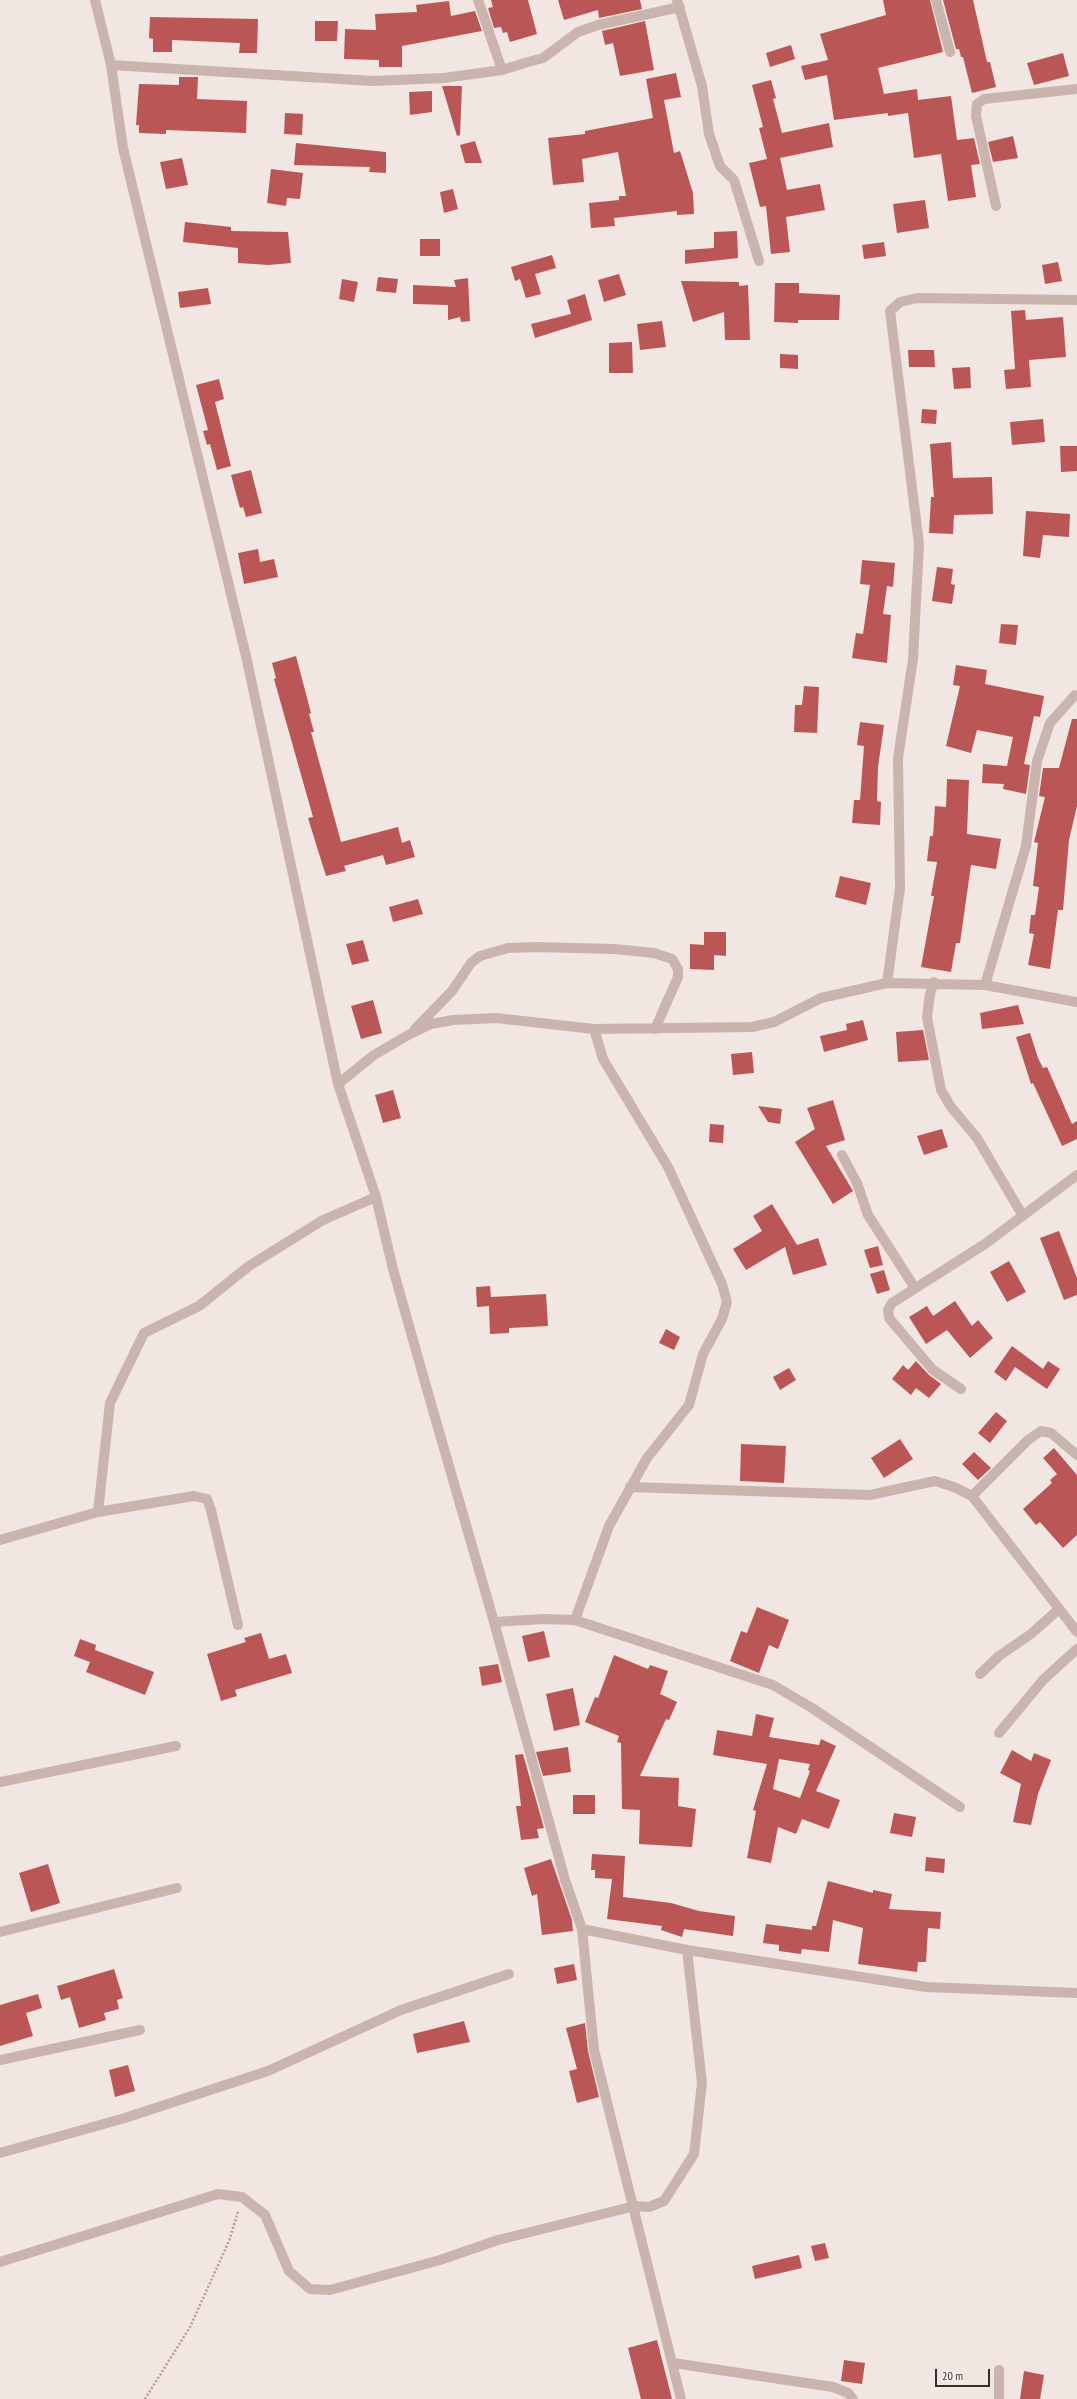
<!DOCTYPE html>
<html>
<head>
<meta charset="utf-8">
<style>
  body { margin:0 }
  #map { position:relative; width:1077px; height:2399px; overflow:hidden; background:#f1e6e1; font-family:"PT Sans Narrow",sans-serif }
  canvas { display:block }
  .scale { position:absolute; left:935px; top:2369px; width:55px; height:18px; box-sizing:border-box; border:2px solid #382d2c; border-top:0; padding-left:5px; font-size:12px; line-height:14px; white-space:nowrap; color:#382d2c; -webkit-text-stroke:3px #f9f1ee; paint-order:stroke }
</style>
</head>
<body>
<div id="map">
<canvas width="1077" height="2399"></canvas>
<div class="scale">20 m</div>
</div>
<script>
const c = document.querySelector('canvas').getContext('2d');
c.lineJoin = 'round';
function fillPath(path, color) {
  c.fillStyle = color;
  c.fill(path, 'evenodd');
}
function shape(rows) {
  const path = new Path2D();
  for (const r of rows) {
    path.moveTo(r[0], r[1]);
    for (let i = 2; i < r.length; i += 2) path.lineTo(r[i], r[i + 1]);
  }
  return path;
}
function strokePath(path, color, width, dash) {
  c.strokeStyle = color;
  c.lineWidth = width;
  c.lineCap = dash ? 'butt' : 'round';
  c.setLineDash(dash || []);
  c.stroke(path);
}
fillPath(shape([
  [491,0,528,0,537,34,510,42,507,32,503,33,501,27,494,28,488,8,493,7],
  [558,0,640,0,642,9,599,18,598,10,564,20],
  [883,0,930,0,943,52,878,68,884,94,917,89,918,100,951,96,957,140,974,138,980,164,971,165,976,197,948,201,941,154,914,158,908,113,888,116,888,113,834,120,827,75,805,80,801,66,828,60,820,34,886,15],
  [943,0,973,0,987,62,990,62,996,87,972,93,963,57,961,57,959,49,956,49],
  [449,1,451,16,475,11,482,31,402,46,402,67,379,67,379,60,344,59,345,29,376,30,375,14,417,12,416,5],
  [150,17,258,19,257,53,239,53,240,43,172,40,172,52,153,52,153,39,149,38],
  [315,21,338,21,337,41,315,41],
  [645,21,654,70,620,76,613,43,605,45,602,31],
  [791,45,795,59,770,67,766,53],
  [1063,53,1069,76,1034,85,1027,63],
  [676,73,681,97,664,100,674,153,680,151,693,193,694,214,677,215,677,211,614,218,615,226,591,228,589,203,619,200,619,196,626,196,618,152,582,159,584,182,553,185,548,138,585,134,585,131,653,118,646,79],
  [179,77,198,77,197,99,247,101,246,133,166,130,166,134,139,133,139,125,136,125,139,84,179,85],
  [771,80,776,98,773,99,782,133,829,123,833,147,780,158,787,190,820,184,825,210,786,217,790,252,771,254,766,206,760,207,749,163,767,159,759,128,763,127,752,85],
  [442,86,462,86,460,135,457,136],
  [432,91,432,112,410,115,409,92],
  [285,113,303,114,302,135,284,134],
  [1013,136,1018,158,993,162,988,142],
  [475,141,482,163,465,163,460,145],
  [296,143,386,152,386,173,369,172,370,167,294,165],
  [182,158,188,185,166,189,160,162],
  [271,169,303,173,300,199,287,198,286,206,267,203],
  [453,189,458,209,444,213,440,192],
  [925,200,929,228,897,233,893,204],
  [185,222,231,227,231,231,288,232,291,263,269,265,238,263,238,248,183,242],
  [737,231,738,258,685,264,685,250,714,248,714,232],
  [420,239,440,239,440,256,420,256],
  [884,242,886,256,864,259,862,245],
  [552,255,556,268,535,274,541,294,526,298,520,279,515,281,511,267],
  [1058,262,1062,281,1045,284,1042,265],
  [619,274,626,295,604,302,598,280],
  [378,277,398,279,396,293,376,291],
  [468,278,470,321,461,322,460,317,448,320,448,305,413,304,413,285,456,287,454,280],
  [342,279,358,282,354,302,339,299],
  [681,281,739,282,739,286,748,285,750,340,725,340,724,312,693,322],
  [775,283,799,283,799,293,840,295,839,320,798,320,798,323,774,322],
  [208,288,211,304,180,308,178,292],
  [585,294,592,320,535,338,531,324,571,314,567,300],
  [1025,310,1026,320,1063,317,1066,357,1029,360,1031,387,1006,389,1004,370,1015,369,1011,311],
  [662,321,666,347,640,350,637,324],
  [632,342,633,373,609,373,609,343],
  [908,350,934,350,935,367,909,367],
  [780,354,798,355,798,369,780,368],
  [970,367,971,388,954,389,952,368],
  [219,379,224,399,215,402,231,466,217,470,210,444,207,445,203,431,208,430,196,385],
  [922,409,937,410,936,424,921,423],
  [1043,419,1045,442,1012,445,1010,422],
  [951,442,953,478,992,477,993,514,954,515,953,534,929,533,931,497,934,497,930,444],
  [1060,446,1077,446,1077,471,1061,472],
  [251,470,262,513,246,517,243,507,240,508,231,475],
  [1026,511,1070,514,1069,537,1043,535,1040,558,1023,556],
  [258,549,260,562,274,559,278,577,244,584,238,553],
  [862,560,895,563,893,587,887,586,883,614,891,615,887,663,852,658,856,633,863,634,870,585,860,584],
  [937,567,953,569,951,584,955,585,952,604,932,601],
  [1001,624,1018,625,1016,645,999,643],
  [296,656,311,713,309,714,314,732,311,732,341,842,398,827,402,843,410,840,415,857,386,865,383,855,344,866,346,871,326,876,308,818,313,817,274,679,276,678,272,663],
  [956,665,987,670,985,684,1044,696,1040,717,1034,716,1024,764,1030,765,1026,794,1003,789,1004,784,982,783,983,764,1007,766,1013,737,977,730,971,753,946,746,960,686,953,685],
  [804,686,819,687,817,733,794,732,795,705,802,705],
  [1072,719,1077,719,1077,806,1069,840,1063,910,1058,910,1050,969,1028,965,1034,934,1029,933,1031,915,1035,915,1039,887,1033,886,1038,843,1034,842,1045,797,1039,796,1043,768,1059,768],
  [860,722,884,725,878,767,877,801,881,802,880,825,852,823,854,800,860,800,864,746,857,745],
  [947,779,969,780,967,834,1001,839,996,869,971,865,960,943,956,943,951,972,921,967,934,896,931,896,937,862,927,861,930,836,933,836,935,806,946,807],
  [840,876,871,883,866,905,835,897],
  [418,899,423,914,393,922,389,907],
  [704,932,726,932,726,956,714,955,714,970,690,969,690,944,704,945],
  [363,940,369,961,352,965,346,944],
  [373,1000,382,1033,361,1039,351,1006],
  [1018,1005,1024,1024,982,1029,980,1013],
  [863,1020,868,1040,824,1052,820,1036,847,1030,846,1024],
  [923,1030,929,1060,898,1062,896,1032],
  [1030,1033,1038,1058,1043,1068,1047,1067,1072,1124,1077,1121,1077,1139,1062,1146,1033,1083,1031,1084,1016,1037],
  [752,1052,754,1073,733,1075,731,1054],
  [393,1090,401,1118,383,1123,375,1095],
  [833,1100,845,1140,826,1146,853,1191,833,1204,795,1142,815,1129,807,1108],
  [758,1106,782,1109,780,1124,768,1122],
  [710,1124,724,1125,723,1143,709,1142],
  [942,1129,948,1147,924,1155,917,1136],
  [772,1204,797,1245,818,1238,827,1265,793,1275,785,1247,746,1270,733,1249,762,1231,753,1216],
  [1059,1231,1077,1278,1077,1295,1064,1300,1040,1238],
  [878,1246,883,1265,870,1268,864,1250],
  [1009,1261,1026,1292,1007,1302,990,1272],
  [884,1270,890,1290,877,1294,870,1274],
  [490,1286,491,1297,546,1294,548,1326,509,1328,509,1333,490,1334,489,1306,477,1307,476,1287],
  [955,1301,972,1326,978,1320,993,1338,970,1358,947,1330,926,1344,909,1317,927,1306,933,1316],
  [666,1329,680,1337,674,1350,659,1343],
  [1012,1346,1043,1369,1048,1361,1060,1369,1047,1389,1015,1367,1006,1381,994,1372],
  [916,1361,929,1375,941,1384,929,1398,916,1388,911,1395,892,1379,903,1365,908,1370],
  [789,1368,796,1380,780,1390,773,1377],
  [996,1412,1007,1421,990,1443,978,1433],
  [900,1439,913,1459,884,1478,871,1458],
  [741,1444,786,1446,784,1483,740,1481],
  [1054,1448,1077,1475,1077,1535,1063,1548,1040,1522,1036,1525,1023,1509,1052,1483,1050,1480,1057,1474,1043,1458],
  [974,1452,991,1468,978,1480,962,1464],
  [757,1607,789,1620,778,1649,769,1645,759,1673,730,1661,741,1631,747,1633],
  [544,1631,550,1657,528,1662,522,1636],
  [261,1633,269,1659,286,1654,292,1673,235,1690,237,1696,221,1701,207,1654,246,1642,244,1638],
  [80,1639,96,1645,95,1650,154,1672,145,1695,86,1672,90,1662,74,1656],
  [614,1655,648,1669,650,1665,668,1671,660,1694,677,1702,669,1720,666,1719,640,1776,679,1778,678,1806,696,1809,692,1847,639,1844,640,1810,622,1809,621,1743,617,1742,619,1736,585,1722,595,1697,598,1698],
  [498,1664,502,1682,482,1686,479,1667],
  [573,1688,580,1725,554,1731,546,1694],
  [756,1714,774,1718,769,1737,819,1745,821,1739,836,1746,816,1791,840,1800,829,1829,802,1819,796,1834,778,1827,771,1863,747,1858,756,1811,753,1810,767,1764,713,1755,717,1730,752,1736],
  [779,1759,810,1764,808,1770,810,1771,800,1798,773,1789],
  [568,1747,571,1772,543,1776,536,1752],
  [1012,1750,1031,1761,1034,1753,1051,1760,1038,1794,1031,1825,1013,1822,1021,1784,1000,1773],
  [523,1754,544,1828,537,1829,539,1838,521,1840,516,1806,521,1806,515,1755],
  [573,1795,595,1795,595,1814,573,1814],
  [894,1813,916,1817,912,1837,890,1833],
  [592,1854,625,1856,623,1897,671,1903,699,1911,735,1916,733,1936,684,1929,682,1937,661,1930,662,1926,607,1919,612,1879,595,1878,595,1870,591,1870],
  [926,1857,945,1859,944,1873,925,1871],
  [551,1859,572,1920,573,1931,542,1935,537,1894,532,1896,524,1868],
  [48,1864,60,1903,31,1912,19,1873],
  [828,1881,873,1893,873,1890,892,1894,889,1909,941,1912,940,1929,928,1928,926,1962,918,1962,917,1972,858,1964,863,1928,833,1920,829,1952,802,1949,801,1954,779,1951,779,1945,763,1943,766,1924,812,1930,812,1926,816,1926],
  [574,1964,577,1980,557,1984,554,1968],
  [114,1969,123,1998,117,2000,119,2009,104,2013,106,2020,79,2028,70,1997,61,2000,57,1986],
  [38,1994,42,2008,26,2013,33,2036,0,2046,0,2005],
  [464,2021,470,2042,417,2053,413,2034],
  [585,2023,588,2051,599,2097,577,2103,569,2071,577,2069,566,2028],
  [128,2065,135,2091,115,2097,109,2070],
  [825,2243,829,2258,815,2261,811,2246],
  [799,2255,802,2268,755,2279,752,2266],
  [657,2340,672,2399,641,2399,628,2348],
  [844,2360,865,2363,862,2384,841,2381],
  [1024,2371,1044,2375,1040,2399,1020,2399]
]), '#bb5656');
strokePath(shape([
  [145,2399,190,2327,229,2241,238,2212]
]), '#b59e98', 2.5, [2, 2]);
strokePath(shape([
  [98,1512,194,1496,207,1499,211,1510,238,1625],
  [980,1674,999,1656,1031,1634,1059,1609]
]), '#c9b4ae', 10);
strokePath(shape([
  [95,0,111,65,123,148,246,656,338,1084,376,1197,393,1269,430,1400,494,1622,565,1880,582,1929,594,2050,681,2399],
  [478,0,502,70],
  [677,0,702,86,709,134,720,166,734,180,759,261],
  [936,0,950,52],
  [111,65,373,81,444,78,502,70,528,62,543,58,578,32,598,25,680,7],
  [996,206,976,116,977,104,984,99,1077,89],
  [934,982,930,994,927,1017,941,1090,951,1107,977,1138,1023,1216],
  [887,983,900,888,898,758,913,659,919,544,890,311,900,302,917,298,1077,300],
  [985,985,1026,846,1037,761,1050,723,1075,695],
  [415,1029,452,991,471,963,480,956,508,948,536,947,614,949,654,953,672,959,678,969,678,977,655,1029],
  [338,1084,374,1055,410,1034,431,1024,453,1020,496,1018,594,1029,752,1027,774,1022,821,998,887,983,985,985,1077,1002],
  [842,1155,857,1183,868,1215,915,1288],
  [961,1389,933,1370,894,1324,889,1318,888,1310,892,1303,985,1244,1077,1175],
  [630,1487,870,1495,935,1481,954,1487,972,1496,1077,1632],
  [972,1496,1028,1440,1041,1431,1051,1433,1077,1455],
  [0,1540,98,1512,110,1403,144,1333,199,1306,249,1266,323,1220,376,1197],
  [575,1620,609,1526,647,1458,689,1405,703,1354,722,1319,727,1302,722,1284,668,1167,603,1059,594,1029],
  [494,1622,544,1619,575,1620,773,1685,812,1708,960,1807],
  [999,1733,1043,1680,1077,1649],
  [0,1782,176,1746],
  [582,1929,687,1950,926,1987,1077,1993],
  [0,1932,177,1888],
  [0,2060,140,2030],
  [0,2153,125,2118,268,2071,401,2010,509,1974],
  [0,2262,218,2194,242,2197,265,2215,289,2271,310,2289,330,2290,440,2260,498,2240,635,2206,649,2207,664,2201,694,2154,702,2083,687,1950],
  [673,2363,833,2387,848,2393,853,2399],
  [999,2370,999,2399]
]), '#c9b4ae', 10);
</script>
</body>
</html>
